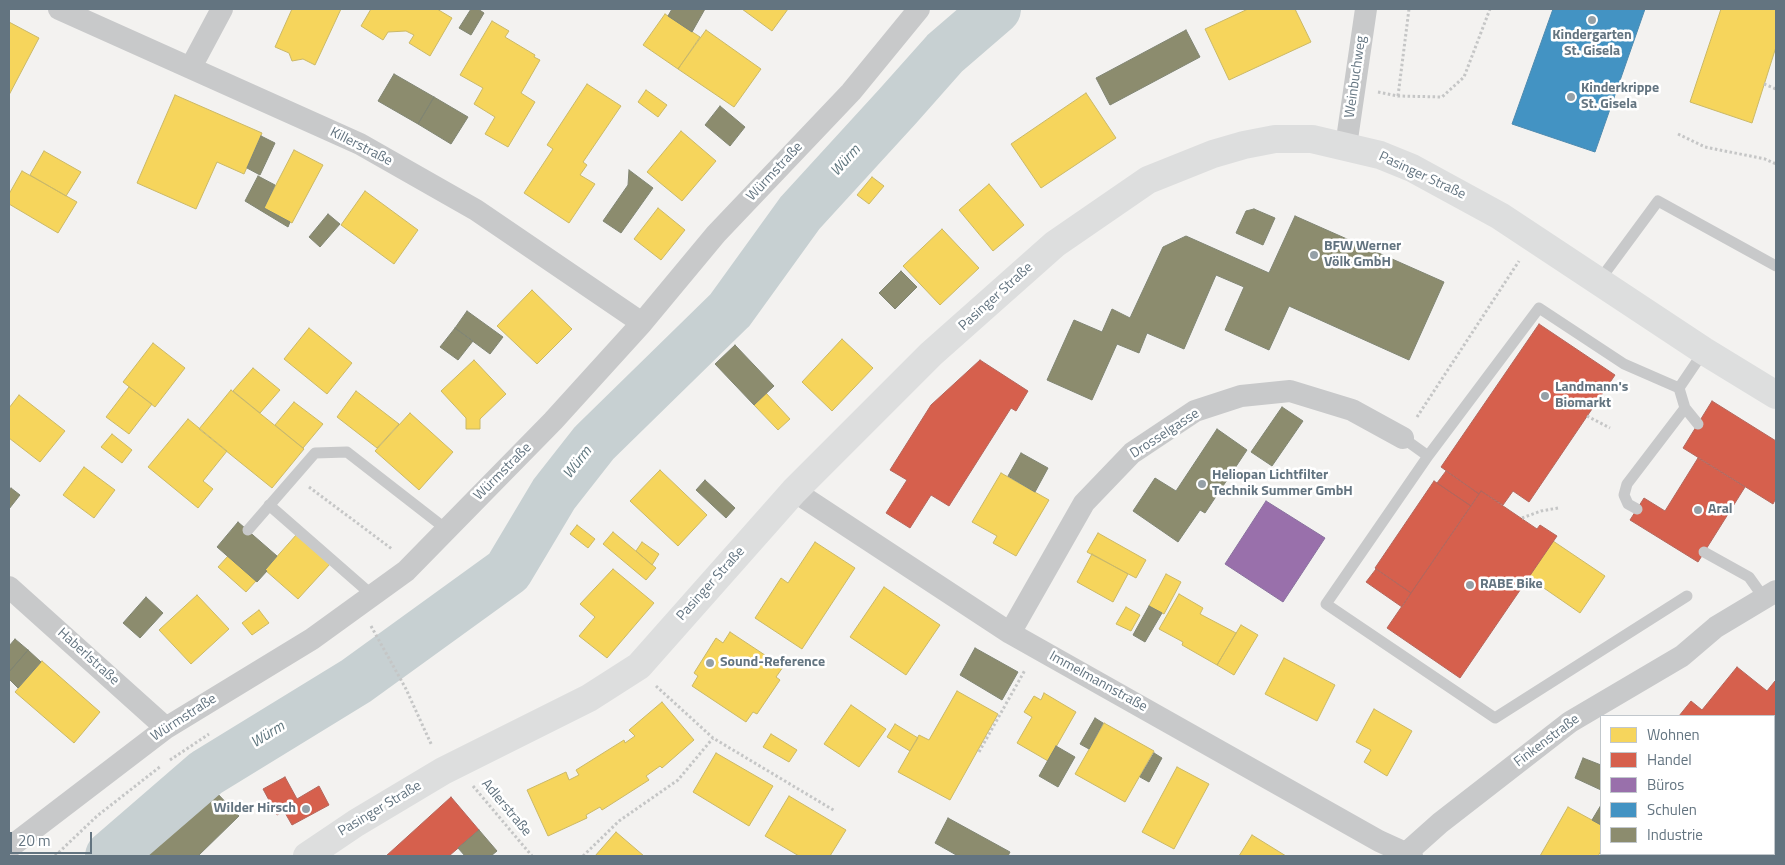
<!DOCTYPE html>
<html>
<head>
<meta charset="utf-8">
<style>
  body { margin:0 }
  #map { position:relative; width:1785px; height:865px; overflow:hidden; background:#f3f2f0; font-family:"Titillium Web",sans-serif }
  canvas { display:block }
  .frame { position:absolute; inset:0; border:10px solid #637480; pointer-events:none }
  .legend { position:absolute; left:1600px; top:715px; width:175px; height:140px; box-sizing:border-box; background:#fff; border:1px solid #c1c7cc; margin:0; padding:6px 9px; list-style:none; font-size:15px; color:#637480 }
  .legend li { display:flex; align-items:center; gap:10px; height:25px }
  .legend b { width:25px; border:1px solid #c1c7cc }
  .scale { position:absolute; left:10px; top:832px; width:82px; height:22px; box-sizing:border-box; border:2px solid #637480; border-top:0; padding-left:6px; font-size:15px; line-height:18px; white-space:nowrap; color:#637480; -webkit-text-stroke:4px #fff; paint-order:stroke }
</style>
</head>
<body>
<div id="map">
<canvas width="1785" height="865"></canvas>
<div class="frame"></div>
<ul class="legend">
<li><b style="height:14px;background:#f6d55c"></b>Wohnen</li>
<li><b style="height:14px;background:#d6604d"></b>Handel</li>
<li><b style="height:14px;background:#9970ab"></b>Büros</li>
<li><b style="height:14px;background:#4393c3"></b>Schulen</li>
<li><b style="height:14px;background:#8c8c6e"></b>Industrie</li>
</ul>
<div class="scale">20 m</div>
</div>
<script>
const c = document.querySelector('canvas').getContext('2d');
c.lineJoin = 'round';
function fillPath(path, color) {
  c.fillStyle = color;
  c.fill(path, 'evenodd');
}
function shape(rows) {
  const path = new Path2D();
  for (const r of rows) {
    path.moveTo(r[0], r[1]);
    for (let i = 2; i < r.length; i += 2) path.lineTo(r[i], r[i + 1]);
  }
  return path;
}
function strokePath(path, color, width, dash) {
  c.strokeStyle = color;
  c.lineWidth = width;
  c.lineCap = dash ? 'butt' : 'round';
  c.setLineDash(dash || []);
  c.stroke(path);
}
function label(font, color, halo, rows, align = 'center') {
  c.font = font + ' "Titillium Web",sans-serif';
  c.lineWidth = 5;
  c.setLineDash([]);
  c.textBaseline = 'middle';
  c.strokeStyle = halo;
  c.fillStyle = color;
  for (const [text, x, y, turn = 0] of rows) {
    c.save();
    c.translate(x, y);
    c.rotate((+turn || 0) * Math.PI / 180);
    c.textAlign = isNaN(turn) ? turn : align;
    if (halo) c.strokeText(text, 0, 0);
    c.fillText(text, 0, 0);
    c.restore();
  }
}
const homes = shape([
  [292,9,341,9,315,65,303,59,292,61,289,53,275,47,292,9],
  [371,9,437,9,452,18,430,56,409,43,414,35,406,31,388,32,383,40,361,26,371,9],
  [742,9,788,9,772,31,742,9],
  [1248,9,1295,9,1311,42,1229,80,1205,29,1248,9],
  [1721,9,1776,9,1776,47,1752,123,1690,102,1721,9],
  [665,14,700,37,678,69,643,45,665,14],
  [492,21,509,31,505,37,535,55,534,57,540,60,521,93,535,102,508,147,485,134,495,117,474,104,483,88,460,75,492,21],
  [9,22,39,38,9,95,9,22],
  [706,30,761,69,734,107,678,69,706,30],
  [587,84,621,106,583,162,587,165,580,175,595,184,569,223,524,193,553,149,547,145,587,84],
  [646,90,667,105,658,117,638,102,646,90],
  [1086,93,1116,138,1041,188,1011,144,1086,93],
  [175,95,262,133,244,174,217,162,196,209,137,183,175,95],
  [681,131,716,161,682,201,647,172,681,131],
  [294,150,323,165,292,223,264,208,294,150],
  [44,151,81,172,66,196,30,175,44,151],
  [22,171,77,202,58,233,9,204,9,194,22,171],
  [872,177,884,186,869,204,857,195,872,177],
  [989,184,1024,225,993,251,959,210,989,184],
  [365,191,418,230,394,264,341,225,365,191],
  [658,208,685,230,661,260,634,239,658,208],
  [942,229,979,268,940,305,903,266,942,229],
  [532,290,572,329,537,364,497,326,532,290],
  [309,328,352,363,327,394,284,359,309,328],
  [842,339,873,368,832,411,802,382,842,339],
  [153,343,185,368,155,407,123,382,153,343],
  [474,360,506,394,480,419,480,429,466,429,466,418,441,391,474,360],
  [253,368,280,390,260,413,233,391,253,368],
  [129,387,152,404,129,434,106,417,129,387],
  [231,390,304,449,272,488,199,429,231,390],
  [356,391,399,424,377,448,337,417,356,391],
  [766,393,790,419,778,430,754,405,766,393],
  [19,395,65,431,40,462,9,438,9,408,19,395],
  [294,402,323,424,303,448,275,425,294,402],
  [410,413,453,452,419,490,375,451,410,413],
  [188,419,227,451,203,481,213,489,198,508,148,467,188,419],
  [112,434,132,450,122,463,101,447,112,434],
  [84,467,115,490,94,518,63,495,84,467],
  [660,470,707,515,678,546,630,501,660,470],
  [1001,473,1049,500,1016,556,993,543,997,536,972,522,1001,473],
  [577,525,595,539,588,548,570,534,577,525],
  [613,532,656,568,646,580,603,544,613,532],
  [1098,533,1146,560,1136,578,1087,552,1098,533],
  [297,534,330,564,298,599,265,570,297,534],
  [1553,541,1605,576,1580,613,1528,577,1553,541],
  [642,542,659,554,652,565,636,551,642,542],
  [815,542,855,568,802,649,755,618,781,578,788,583,815,542],
  [1092,554,1128,574,1113,602,1077,582,1092,554],
  [228,556,256,581,246,592,218,567,228,556],
  [613,569,654,603,607,658,579,636,595,617,580,604,613,569],
  [1166,574,1181,582,1164,614,1149,606,1166,574],
  [884,587,940,625,906,675,850,637,884,587],
  [1179,594,1203,608,1200,614,1236,633,1217,665,1182,645,1183,642,1159,629,1179,594],
  [197,595,229,629,191,664,159,630,197,595],
  [1126,607,1140,615,1131,631,1116,624,1126,607],
  [259,610,269,623,252,635,242,623,259,610],
  [1241,625,1258,635,1234,675,1217,665,1241,625],
  [730,632,783,667,776,677,780,680,757,714,753,712,746,722,692,686,698,676,694,673,716,638,723,643,730,632],
  [1284,658,1335,685,1317,721,1265,694,1284,658],
  [42,661,100,712,74,743,15,692,42,661],
  [957,691,998,714,950,800,898,772,919,735,929,740,957,691],
  [1044,693,1076,712,1048,761,1017,743,1032,717,1024,712,1034,696,1041,700,1044,693],
  [662,702,694,740,662,768,660,766,646,776,649,780,602,810,600,807,586,815,587,818,548,836,527,790,566,772,569,780,579,775,576,770,624,740,625,743,635,736,629,730,662,702],
  [851,705,886,729,859,767,824,744,851,705],
  [1374,709,1412,731,1387,776,1364,762,1371,750,1356,742,1374,709],
  [1104,723,1154,751,1125,802,1075,774,1104,723],
  [895,724,918,738,910,751,887,737,895,724],
  [771,734,797,750,789,762,763,747,771,734],
  [716,753,773,786,749,826,693,792,716,753],
  [1177,767,1209,784,1174,849,1142,832,1177,767],
  [789,796,846,830,830,856,799,856,765,836,789,796],
  [1568,807,1601,825,1601,851,1598,856,1540,856,1568,807],
  [616,832,644,856,595,856,616,832],
  [1252,835,1286,856,1239,856,1252,835],
  [1640,854,1680,854,1679,856,1639,856,1640,854]
]);
fillPath(homes, '#f6d55c');
strokePath(homes, '#cab867', 1);
const shops = shape([
  [1539,324,1615,375,1529,502,1513,491,1503,505,1481,491,1479,494,1441,467,1539,324],
  [980,360,1028,391,1016,411,1011,408,949,506,931,495,910,528,886,513,907,480,890,470,931,405,980,360],
  [1712,401,1776,441,1776,498,1773,504,1683,448,1712,401],
  [1698,458,1745,487,1698,562,1630,520,1644,498,1665,511,1698,458],
  [1446,471,1479,494,1471,506,1437,483,1446,471],
  [1434,481,1471,506,1411,593,1375,568,1434,481],
  [1481,491,1537,529,1540,525,1557,536,1460,678,1387,628,1481,491],
  [1376,569,1411,593,1402,607,1366,582,1376,569],
  [1737,667,1767,691,1775,681,1776,682,1776,805,1774,809,1774,716,1679,716,1691,701,1702,710,1737,667],
  [285,777,297,799,319,786,329,805,292,825,284,811,277,815,263,789,285,777],
  [451,797,479,830,449,856,386,856,451,797]
]);
fillPath(shops, '#d6604d');
strokePath(shops, '#b4665c', 1);
const offices = shape([
  [1266,501,1325,538,1283,602,1225,564,1266,501]
]);
fillPath(offices, '#9970ab');
strokePath(offices, '#89719e', 1);
const schools = shape([
  [1553,9,1645,9,1595,152,1512,124,1553,9]
]);
fillPath(schools, '#4393c3');
strokePath(schools, '#4d8aaf', 1);
const industry = shape([
  [471,9,478,9,484,13,471,35,459,28,471,9],
  [672,9,705,9,692,32,668,16,672,9],
  [1186,30,1200,57,1110,105,1096,78,1186,30],
  [394,74,434,97,418,124,378,101,394,74],
  [434,97,468,117,451,144,418,124,434,97],
  [720,106,745,127,730,146,705,125,720,106],
  [261,136,275,143,260,175,247,168,261,136],
  [629,170,653,188,621,233,603,221,628,185,629,170],
  [258,176,275,185,264,208,290,222,288,227,245,201,258,176],
  [1254,209,1275,218,1263,245,1236,233,1246,211,1254,209],
  [328,214,340,224,320,247,309,237,328,214],
  [1295,216,1444,282,1409,360,1289,306,1269,350,1225,330,1244,287,1216,275,1184,349,1147,333,1139,353,1117,344,1092,400,1047,380,1074,320,1102,332,1112,309,1130,318,1163,247,1186,236,1269,273,1295,216],
  [901,271,917,287,895,309,879,293,901,271],
  [467,311,503,337,490,354,455,328,467,311],
  [455,328,473,341,458,360,440,347,455,328],
  [735,345,774,386,754,405,715,364,735,345],
  [1282,407,1303,421,1272,466,1251,452,1282,407],
  [1217,429,1247,450,1205,513,1200,510,1178,542,1133,511,1155,478,1176,491,1217,429],
  [1021,453,1048,468,1035,492,1008,476,1021,453],
  [705,480,735,508,726,518,696,490,705,480],
  [11,488,20,495,9,509,9,491,11,488],
  [238,522,277,556,265,570,267,571,257,582,217,547,238,522],
  [146,597,163,613,140,638,123,623,146,597],
  [1149,606,1162,613,1145,642,1133,635,1149,606],
  [15,639,28,650,9,672,9,646,15,639],
  [975,648,1018,672,1002,700,960,675,975,648],
  [28,650,41,662,18,688,9,679,9,672,28,650],
  [1095,718,1103,723,1089,749,1080,744,1095,718],
  [1056,746,1075,757,1058,787,1039,776,1056,746],
  [1154,753,1162,758,1149,782,1140,777,1154,753],
  [1583,758,1601,765,1601,790,1575,778,1583,758],
  [214,790,239,816,198,856,139,856,146,849,150,854,214,790],
  [1601,805,1601,825,1592,820,1601,805],
  [948,818,1010,852,1008,856,958,856,935,843,948,818],
  [479,830,497,851,491,856,465,856,458,848,479,830]
]);
fillPath(industry, '#8c8c6e');
strokePath(industry, '#808573', 1);
strokePath(shape([
  [110,856,206,773,356,681,508,571,554,494,594,443,730,310,800,213,897,107,945,53,996,9]
]), '#c7d0d2', 50);
strokePath(shape([
  [1764,84,1776,89],
  [1378,92,1398,96,1442,97,1464,77,1490,9],
  [1398,96,1409,9],
  [1678,134,1705,147,1765,159,1776,164],
  [1587,416,1610,428],
  [1417,417,1519,261],
  [309,487,392,549],
  [1522,518,1541,511,1558,508],
  [371,626,406,689,432,746],
  [656,686,713,738,835,811],
  [979,752,1025,670],
  [170,760,209,734],
  [473,786,532,856],
  [55,856,97,816,161,766],
  [583,856,619,821,678,780,713,738]
]), '#c5c6c6', 3, [2.5, 2.5]);
strokePath(shape([
  [1599,281,1658,201,1776,266],
  [1679,388,1685,408,1698,424],
  [1403,438,1428,456,1539,308,1624,364,1679,388,1704,351],
  [1428,456,1326,604,1495,718,1687,596],
  [269,505,372,595],
  [1637,509,1628,504,1624,495,1627,484,1685,408],
  [248,530,315,453,347,452,446,529],
  [1704,552,1749,577,1764,598]
]), '#c8c9ca', 11);
strokePath(shape([
  [59,9,360,144,476,210,642,323],
  [191,67,222,9],
  [1346,146,1366,9],
  [794,491,1010,633,1379,841,1412,856],
  [9,587,166,728],
  [1010,633,1084,503,1132,453,1195,411,1241,396,1290,391,1352,410,1403,438],
  [9,848,166,728,312,639,406,571,553,421,642,323,716,234,851,92,919,9],
  [1403,856,1440,823,1570,722,1682,656,1716,627,1776,591]
]), '#c8c9ca', 22);
strokePath(shape([
  [307,856,356,823,443,771,589,698,639,666,794,491,931,354,1055,244,1148,180,1213,154,1244,145,1275,139,1312,139,1380,155,1412,168,1500,216,1704,351,1776,395]
]), '#dddede', 28);
for (const [x, y, r, color] of [
  [1592,20,5,"#95a0a7"],
  [1571,97,5,"#95a0a7"],
  [1314,255,5,"#95a0a7"],
  [1545,396,5,"#95a0a7"],
  [1202,484,5,"#95a0a7"],
  [1698,510,5,"#95a0a7"],
  [1470,585,5,"#95a0a7"],
  [710,663,5,"#95a0a7"],
  [306,809,5,"#95a0a7"]
]) {
  const dot = new Path2D();
  dot.arc(x, y, r, 0, 2 * Math.PI);
  c.fillStyle = color;
  c.fill(dot);
  strokePath(dot, '#fff', 2);
}
label('bold 14px', '#637480', '#fff', [
  ["Kindergarten",1592,36,"center"],
  ["St. Gisela",1592,52,"center"],
  ["Kinderkrippe",1581,89],
  ["St. Gisela",1581,105],
  ["BFW Werner",1324,247],
  ["Völk GmbH",1324,263],
  ["Landmann's",1555,388],
  ["Biomarkt",1555,404],
  ["Heliopan Lichtfilter",1212,476],
  ["Technik Summer GmbH",1212,492],
  ["Aral",1708,510],
  ["RABE Bike",1480,585],
  ["Sound-Reference",720,663],
  ["Wilder Hirsch",296,809,"right"]
], 'left');
label('14px', '#637480', '#fff', [
  ["Weinbuchweg",1356,77,-82],
  ["Killerstraße",361,147,27],
  ["Würmstraße",775,172,-47],
  ["Pasinger Straße",1422,176,25],
  ["Pasinger Straße",996,297,-42],
  ["Drosselgasse",1165,434,-33],
  ["Würmstraße",503,472,-45],
  ["Pasinger Straße",711,584,-48],
  ["Haberlstraße",88,657,42],
  ["Immelmannstraße",1098,682,29],
  ["Würmstraße",184,718,-33],
  ["Finkenstraße",1547,741,-37],
  ["Adlerstraße",506,808,50],
  ["Pasinger Straße",380,809,-31]
]);
label('italic 15px', '#5f767e', '#fff', [
  ["Würm",846,161,-48],
  ["Würm",578,463,-52],
  ["Würm",268,735,-32]
]);
</script>
</body>
</html>
